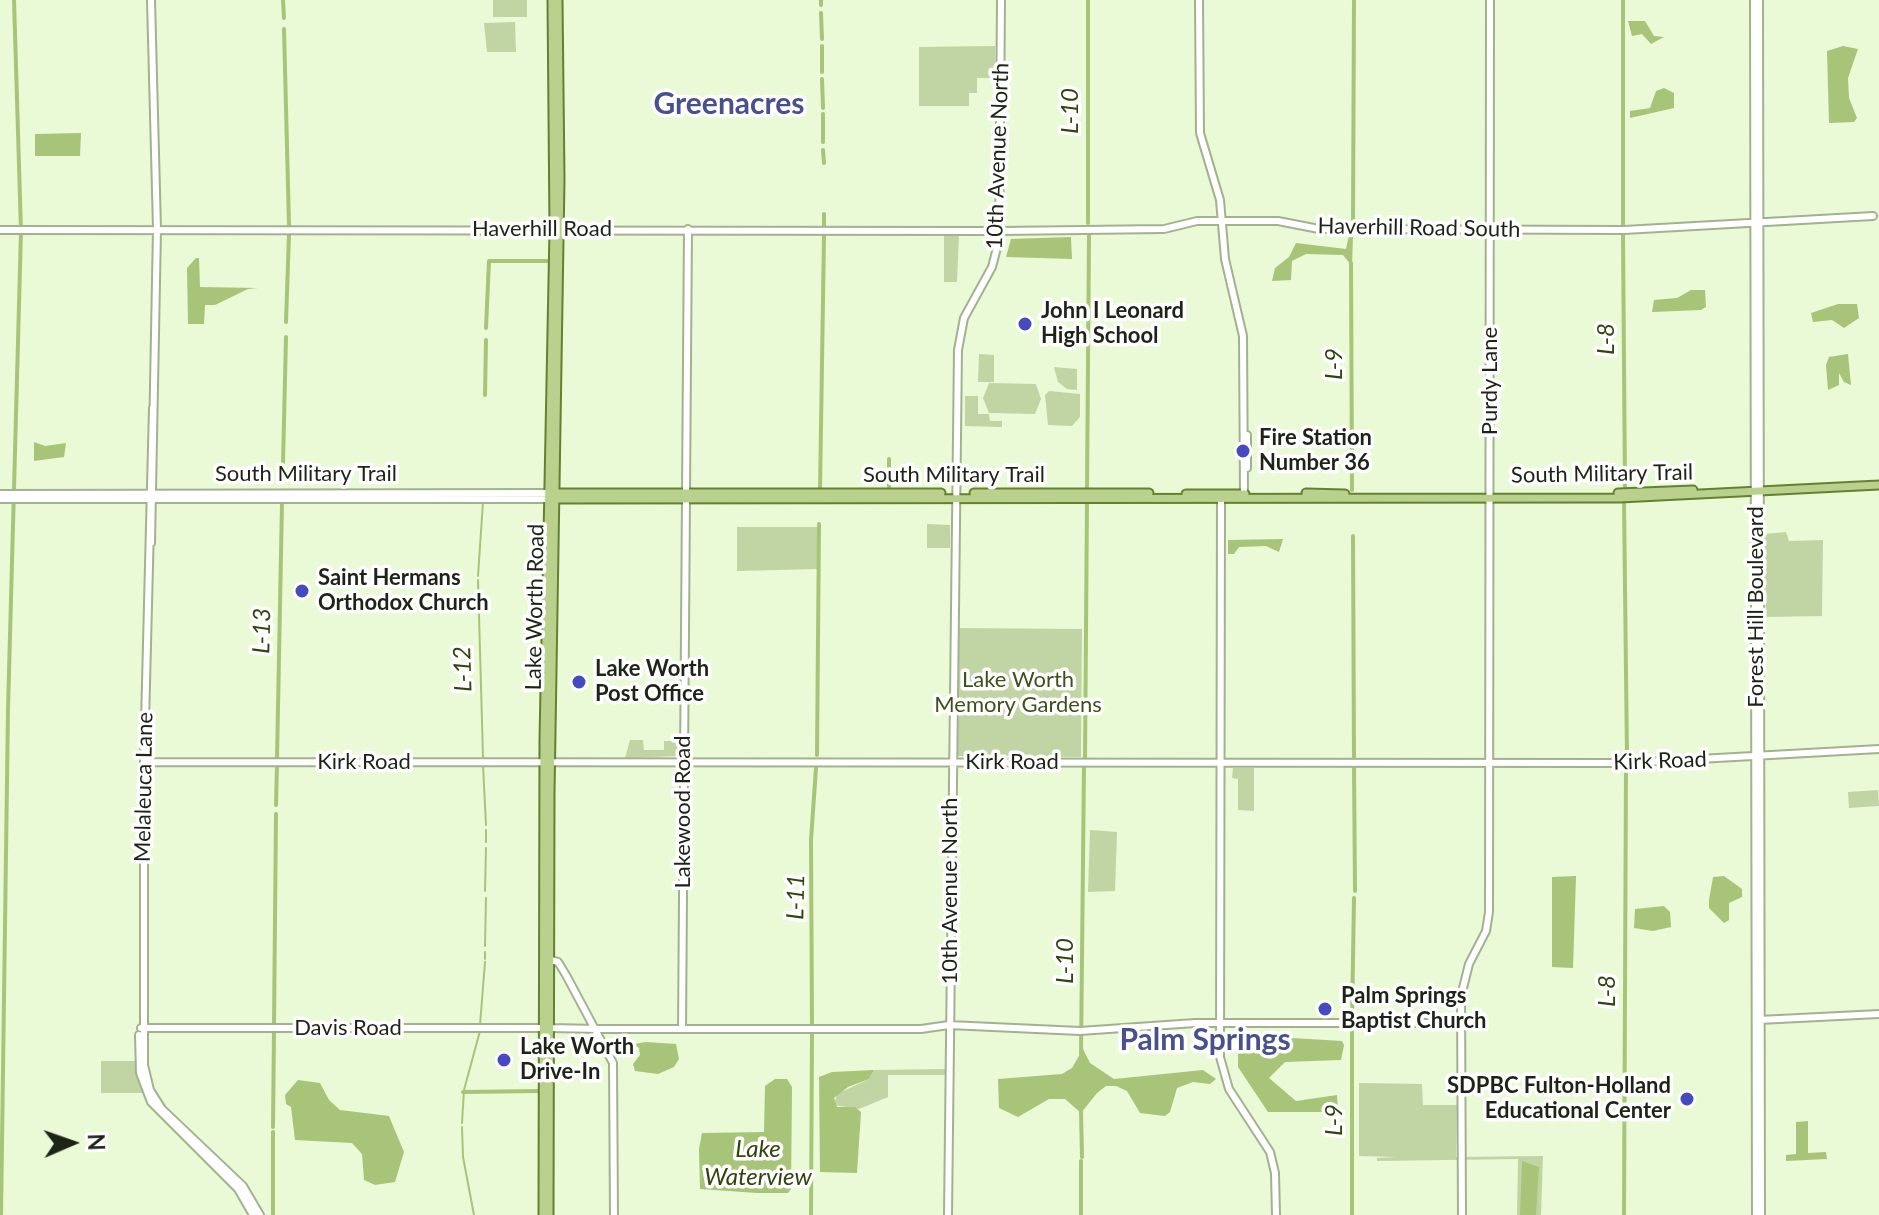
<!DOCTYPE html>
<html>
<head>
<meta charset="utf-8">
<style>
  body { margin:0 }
  #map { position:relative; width:1879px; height:1215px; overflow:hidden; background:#eaf9d6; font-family:Lato,sans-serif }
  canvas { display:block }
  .north { position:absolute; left:32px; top:1103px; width:80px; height:80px; -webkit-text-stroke:6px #fff; paint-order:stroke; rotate:88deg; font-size:22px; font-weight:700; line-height:32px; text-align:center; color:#1e2317 }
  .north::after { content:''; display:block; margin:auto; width:28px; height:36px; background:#1e2317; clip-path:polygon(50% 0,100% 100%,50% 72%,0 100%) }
</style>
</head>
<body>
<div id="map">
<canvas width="1879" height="1215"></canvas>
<div class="north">N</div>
</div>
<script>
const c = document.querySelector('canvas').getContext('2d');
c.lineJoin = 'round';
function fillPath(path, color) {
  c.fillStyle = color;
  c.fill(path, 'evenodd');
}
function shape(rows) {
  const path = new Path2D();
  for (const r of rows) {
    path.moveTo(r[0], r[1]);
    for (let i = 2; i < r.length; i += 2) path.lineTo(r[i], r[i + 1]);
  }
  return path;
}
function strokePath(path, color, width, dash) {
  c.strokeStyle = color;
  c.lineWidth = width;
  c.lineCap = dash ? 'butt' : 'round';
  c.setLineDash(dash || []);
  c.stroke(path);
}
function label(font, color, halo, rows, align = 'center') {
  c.font = font + ' Lato,sans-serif';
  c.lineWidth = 7;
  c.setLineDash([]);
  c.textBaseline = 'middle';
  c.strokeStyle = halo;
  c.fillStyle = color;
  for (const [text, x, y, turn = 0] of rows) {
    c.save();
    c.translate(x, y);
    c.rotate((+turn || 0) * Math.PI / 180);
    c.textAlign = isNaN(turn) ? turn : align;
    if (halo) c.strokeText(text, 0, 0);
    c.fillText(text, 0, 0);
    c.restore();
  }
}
fillPath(shape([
  [493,0,527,0,527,17,493,17],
  [515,22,516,52,487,52,484,23],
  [995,46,995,78,977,78,977,93,969,93,969,106,919,106,919,47],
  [944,233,959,235,957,282,944,282],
  [979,354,994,355,994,382,978,382],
  [1054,367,1077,369,1077,390,1067,389,1058,382],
  [989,383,1036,384,1041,399,1035,414,989,413,983,398],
  [1049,391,1080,394,1080,417,1072,426,1048,425,1045,395],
  [965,396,978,396,978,414,989,414,990,421,1002,421,1002,427,965,426],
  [927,524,950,525,950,548,927,548],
  [737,527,817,527,818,569,737,571],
  [1786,532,1789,541,1823,540,1822,616,1766,617,1764,534],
  [956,628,1082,629,1081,757,956,756],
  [630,740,643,740,644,750,664,750,664,741,680,741,680,756,625,758],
  [1233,768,1254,768,1254,811,1238,810,1238,779,1232,778],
  [1878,790,1879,806,1849,808,1848,792],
  [1090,830,1117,832,1115,891,1088,892],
  [101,1061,136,1061,144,1093,101,1093],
  [946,1069,946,1075,888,1075,888,1097,859,1109,834,1105,837,1094,869,1079,874,1070],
  [1359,1083,1422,1084,1423,1105,1457,1105,1456,1157,1543,1156,1541,1215,1517,1215,1518,1159,1377,1161,1377,1158,1396,1157,1359,1156]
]), '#c1d5a4');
fillPath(shape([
  [1628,21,1645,21,1654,36,1664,37,1651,44,1642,34,1632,36],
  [1843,46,1858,49,1848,78,1849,98,1857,118,1854,122,1829,123,1827,51],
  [1664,88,1674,93,1674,108,1630,118,1630,111,1650,108,1656,91],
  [81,133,80,156,35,156,35,134],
  [1349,235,1353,236,1352,266,1343,255,1306,254,1292,261,1291,280,1272,281,1275,268,1289,257,1296,243,1346,249],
  [1071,237,1072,259,1006,257,1011,239],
  [196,258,199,258,200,287,258,288,248,289,215,305,205,305,204,324,188,324,187,268],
  [1691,290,1705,290,1706,307,1701,310,1652,312,1654,300,1677,298],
  [1838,304,1857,304,1859,318,1844,328,1832,320,1813,322,1811,313],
  [1848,354,1851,385,1844,382,1839,373,1839,385,1828,390,1826,365,1829,357],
  [34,442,45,446,66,443,64,457,34,461],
  [1283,539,1279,552,1266,546,1239,547,1234,554,1228,554,1228,540],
  [1576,876,1573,968,1552,967,1552,877],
  [1724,876,1742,889,1742,897,1729,903,1729,920,1724,923,1709,908,1709,900,1713,877],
  [1664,906,1670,912,1671,927,1653,931,1634,928,1635,909],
  [1292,1038,1342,1041,1344,1045,1341,1060,1285,1062,1269,1078,1296,1101,1337,1095,1338,1112,1268,1112,1238,1067,1238,1045,1246,1041,1280,1042],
  [646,1042,676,1044,679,1059,674,1067,658,1074,635,1071,633,1064,640,1055,639,1048,634,1044],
  [1083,1049,1090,1063,1114,1079,1203,1070,1216,1079,1210,1084,1193,1082,1177,1088,1170,1112,1165,1116,1140,1113,1127,1091,1116,1086,1106,1086,1097,1093,1081,1113,1065,1099,1049,1099,1018,1117,999,1108,998,1079,1062,1074,1072,1068],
  [874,1070,869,1079,848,1087,834,1098,837,1107,855,1107,861,1112,857,1173,820,1172,819,1077,832,1072],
  [775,1079,787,1079,792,1087,791,1189,788,1193,757,1193,700,1189,699,1149,702,1133,764,1132,765,1086],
  [298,1080,320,1083,329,1100,340,1110,389,1116,404,1152,395,1182,375,1185,364,1180,362,1154,352,1143,295,1140,291,1107,286,1104,285,1095],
  [1808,1121,1808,1153,1826,1152,1827,1159,1786,1161,1786,1155,1796,1154,1796,1122],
  [1522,1161,1539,1167,1536,1215,1520,1215]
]), '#a7c479');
strokePath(shape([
  [478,576,483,502],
  [478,580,483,757],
  [483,765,486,825],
  [486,830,486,842],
  [485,891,486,848],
  [485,946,486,898],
  [485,959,485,952],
  [480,1025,485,962],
  [462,1123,464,1090,480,1031],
  [462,1127,463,1157,474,1215]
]), '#a7c479', 2);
strokePath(shape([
  [283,0,284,18],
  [821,0,821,5],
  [1088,0,1088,223],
  [1623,0,1623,225],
  [821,13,822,39],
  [284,29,289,225],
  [822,46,822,72],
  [822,79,823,108],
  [823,114,823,142],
  [823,150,824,163],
  [824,214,824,226],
  [1353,222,1354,0],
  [1623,235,1625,490],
  [1351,263,1352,490],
  [286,322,289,234],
  [486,328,489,261,547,261],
  [485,395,486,340],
  [283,463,286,337],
  [889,487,889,459],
  [820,490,824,236],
  [1087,490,1089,236],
  [1624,501,1627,758],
  [1353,536,1354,757],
  [817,755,819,524],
  [277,759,282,503],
  [1085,759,1087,501],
  [1354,767,1355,891],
  [276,805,277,765],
  [1352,1021,1354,898],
  [274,1024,276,814],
  [812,1027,811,840,816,768],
  [1081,1054,1084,765],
  [463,1092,540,1091],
  [1081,1111,1082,1157],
  [273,1127,274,1032],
  [1,1215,8,709,21,231,14,0],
  [273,1215,273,1132],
  [811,1215,812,1032],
  [1081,1215,1081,1161],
  [1352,1215,1352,1025],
  [1624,1215,1626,767]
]), '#a7c479', 4);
const secondary = shape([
  [1199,0,1200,133,1220,200,1225,259,1243,336,1244,498],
  [1754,0,1756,1215],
  [1759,0,1761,1215],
  [0,230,1000,231,1164,229,1197,221,1278,221,1319,229,1624,230,1873,216],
  [153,408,144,762,144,1065,150,1090,162,1109,243,1186,260,1215],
  [1247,468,1247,435],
  [686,493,688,229],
  [0,494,550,493],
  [0,499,549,499],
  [1221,499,1220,1057,1229,1089,1270,1152,1275,1173,1276,1215],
  [151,543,157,229,151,0],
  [144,762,1627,763,1879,749],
  [551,960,558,962,566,975,613,1063,614,1215],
  [1759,1020,1879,1014],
  [547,1023,551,1028,598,1029,921,1029,949,1025,1080,1031,1195,1023,1460,1023],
  [141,1028,545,1028],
  [682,1029,686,498],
  [139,1035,140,1073,151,1102,238,1189,253,1215],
  [948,1215,958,350,964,318,992,267,999,240,1001,0],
  [1462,1215,1461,996,1469,964,1486,931,1489,912,1490,0]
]);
const primary = shape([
  [550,493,941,493],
  [974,493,1149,493],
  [1306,493,1345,494],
  [1618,493,1693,490],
  [1186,494,1245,494],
  [549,499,1620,498,1879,485],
  [543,1215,544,740,554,229,552,0],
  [549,1215,550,793,560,179,558,0]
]);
strokePath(secondary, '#a3b190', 10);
strokePath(primary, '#658031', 11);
strokePath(secondary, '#fff', 6);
strokePath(primary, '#b9d18c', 7);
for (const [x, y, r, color] of [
  [1025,324,8,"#464abf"],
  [1243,451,8,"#464abf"],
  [302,591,8,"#464abf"],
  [579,682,8,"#464abf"],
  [1325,1009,8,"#464abf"],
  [504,1060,8,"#464abf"],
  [1687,1099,8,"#464abf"]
]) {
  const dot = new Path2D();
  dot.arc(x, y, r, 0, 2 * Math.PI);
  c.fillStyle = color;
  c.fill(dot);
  strokePath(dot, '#fff', 3);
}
label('22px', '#1e2317', '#fff', [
  ["10th Avenue North",998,156,-88],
  ["Haverhill Road South",1419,228,1],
  ["Haverhill Road",542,229],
  ["Purdy Lane",1490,381,-90],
  ["South Military Trail",306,474],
  ["South Military Trail",1602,474,-1],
  ["South Military Trail",954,475],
  ["Lake Worth Road",535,607,-89],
  ["Forest Hill Boulevard",1756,607,-90],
  ["Kirk Road",1660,761,-2],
  ["Kirk Road",364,762],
  ["Kirk Road",1012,762],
  ["Melaleuca Lane",144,787,-89],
  ["Lakewood Road",683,812,-90],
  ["10th Avenue North",950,891,-90],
  ["Davis Road",348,1028]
]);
label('bold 22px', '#1e2317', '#fff', [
  ["John I Leonard",1041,311],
  ["High School",1041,336],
  ["Fire Station",1259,438],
  ["Number 36",1259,463],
  ["Saint Hermans",318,578],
  ["Orthodox Church",318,603],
  ["Lake Worth",595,669],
  ["Post Office",595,694],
  ["Palm Springs",1341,996],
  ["Baptist Church",1341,1021],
  ["Lake Worth",520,1047],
  ["Drive-In",520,1072],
  ["SDPBC Fulton-Holland",1671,1086,"right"],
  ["Educational Center",1671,1111,"right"]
], 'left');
label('22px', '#3e511c', '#fff', [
  ["Lake Worth",1018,680],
  ["Memory Gardens",1018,705]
]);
label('italic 24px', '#32440e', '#fff', [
  ["L-10",1070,111,-90],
  ["L-8",1606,339,-90],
  ["L-9",1334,364,-90],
  ["L-13",262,631,-89],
  ["L-12",463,669,-92],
  ["L-11",796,897,-89],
  ["L-10",1065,961,-90],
  ["L-8",1607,991,-90],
  ["L-9",1334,1120,-90],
  ["Lake",758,1149],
  ["Waterview",758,1177]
]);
label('bold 30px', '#48508d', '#fff', [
  ["Greenacres",729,104],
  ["Palm Springs",1205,1040]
]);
</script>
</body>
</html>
